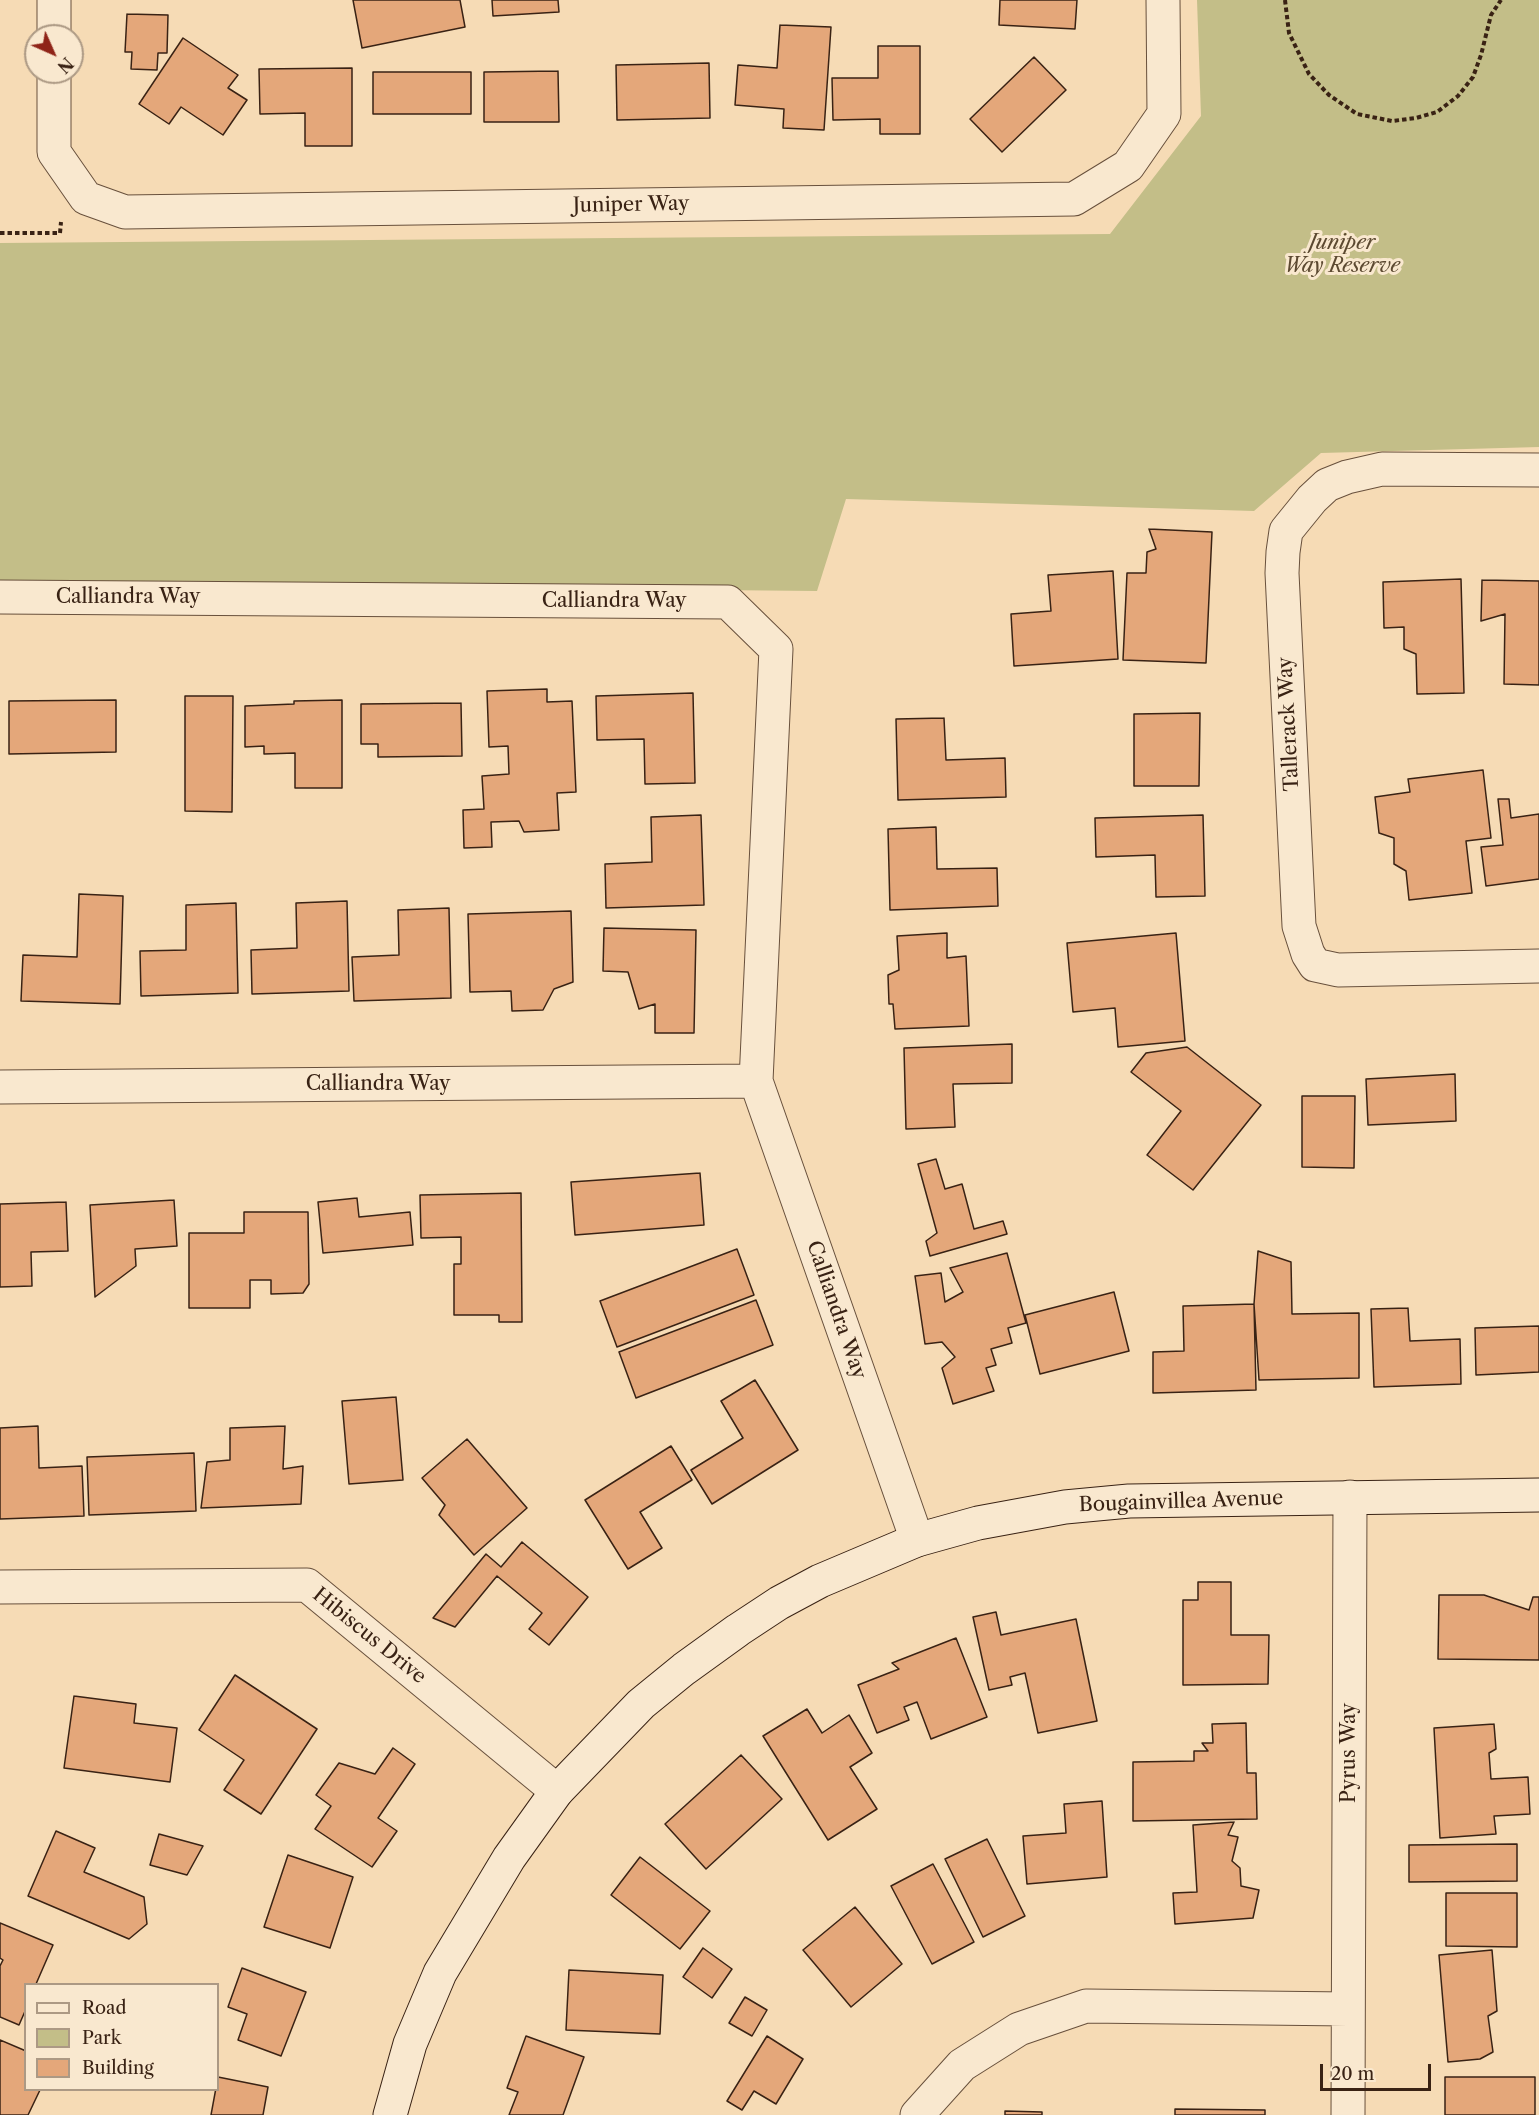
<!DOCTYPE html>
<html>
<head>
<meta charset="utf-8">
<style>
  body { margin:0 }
  #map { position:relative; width:1539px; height:2115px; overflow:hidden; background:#f6dbb5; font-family:"Libre Caslon Text",serif }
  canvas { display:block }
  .legend { position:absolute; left:24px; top:1983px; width:195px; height:108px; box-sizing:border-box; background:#f9e8cf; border:2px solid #ac9984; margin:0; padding:8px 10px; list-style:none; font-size:18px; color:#392214 }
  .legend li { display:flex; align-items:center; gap:12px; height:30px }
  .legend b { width:30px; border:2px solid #ac9984 }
  .north { position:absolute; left:24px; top:24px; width:60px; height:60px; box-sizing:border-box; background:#f9e8cf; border:2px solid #ac9984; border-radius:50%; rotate:135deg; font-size:16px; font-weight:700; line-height:24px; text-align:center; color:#392214 }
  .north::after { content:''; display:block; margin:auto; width:21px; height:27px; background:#8f2418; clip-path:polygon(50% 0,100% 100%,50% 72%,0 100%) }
  .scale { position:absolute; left:1320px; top:2064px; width:111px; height:27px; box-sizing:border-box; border:3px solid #392214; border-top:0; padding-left:8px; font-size:18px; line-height:21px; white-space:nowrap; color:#392214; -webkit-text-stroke:4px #f9e8cf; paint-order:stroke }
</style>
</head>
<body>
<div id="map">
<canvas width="1539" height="2115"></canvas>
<ul class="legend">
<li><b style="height:8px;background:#f9e8cf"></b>Road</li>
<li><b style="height:16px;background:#c3be88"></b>Park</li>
<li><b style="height:16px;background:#e4a77a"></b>Building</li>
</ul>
<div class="north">N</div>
<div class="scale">20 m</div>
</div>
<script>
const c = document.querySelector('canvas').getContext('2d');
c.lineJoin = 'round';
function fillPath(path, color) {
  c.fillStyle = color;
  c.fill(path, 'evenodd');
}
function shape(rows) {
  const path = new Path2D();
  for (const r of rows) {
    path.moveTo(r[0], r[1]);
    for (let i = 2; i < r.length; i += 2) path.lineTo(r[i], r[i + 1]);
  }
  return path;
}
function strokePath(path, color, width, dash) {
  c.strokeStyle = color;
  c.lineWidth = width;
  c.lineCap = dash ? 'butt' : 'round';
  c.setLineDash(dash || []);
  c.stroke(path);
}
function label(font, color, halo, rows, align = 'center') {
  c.font = font + ' "Libre Caslon Text",serif';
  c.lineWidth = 6;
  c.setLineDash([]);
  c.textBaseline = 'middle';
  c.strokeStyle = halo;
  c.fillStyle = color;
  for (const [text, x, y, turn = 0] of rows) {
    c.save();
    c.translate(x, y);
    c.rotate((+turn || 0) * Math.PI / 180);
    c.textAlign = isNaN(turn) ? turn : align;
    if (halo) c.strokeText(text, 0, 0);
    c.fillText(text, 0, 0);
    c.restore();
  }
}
fillPath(shape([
  [1197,0,1539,0,1539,447,1321,453,1254,511,846,499,817,591,0,583,0,243,1110,234,1201,116]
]), '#c3be88');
const building = shape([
  [353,0,460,0,465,27,362,48,353,0],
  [492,0,558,0,559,12,493,16,492,0],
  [1000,0,1077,0,1075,29,999,25,1000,0],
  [127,14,168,15,167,53,158,53,157,70,131,69,132,52,125,52,127,14],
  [780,25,831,27,824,130,783,128,784,109,735,105,738,65,777,68,780,25],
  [183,38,238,75,228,88,247,100,223,135,181,107,169,124,139,104,183,38],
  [878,46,920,46,920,134,880,134,880,119,833,120,832,78,878,78,878,46],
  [1034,57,1066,90,1002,152,970,119,1034,57],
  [709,63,710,118,617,120,616,65,709,63],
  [352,68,352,146,305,146,305,113,260,114,259,69,352,68],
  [558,71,559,122,484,122,484,72,558,71],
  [373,72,471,72,471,114,373,114,373,72],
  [1149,529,1212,532,1206,663,1123,660,1127,573,1146,573,1147,552,1156,549,1149,529],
  [1113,571,1118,659,1014,666,1011,614,1051,611,1048,575,1113,571],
  [1461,579,1464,693,1417,694,1416,654,1404,649,1404,627,1384,628,1383,582,1461,579],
  [1482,580,1539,581,1539,685,1504,684,1505,614,1481,621,1482,580],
  [547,689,547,702,572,701,576,792,557,793,559,830,524,832,519,821,491,822,492,847,464,848,463,810,484,809,482,776,509,774,508,746,489,747,487,691,547,689],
  [693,693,695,783,645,784,644,739,597,740,596,696,693,693],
  [185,696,233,696,232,812,185,811,185,696],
  [116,700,116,752,9,754,9,701,116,700],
  [342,700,342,788,295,788,295,753,264,754,264,746,245,747,245,706,294,704,294,701,342,700],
  [461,703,462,756,378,757,378,744,361,744,361,704,461,703],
  [1200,713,1199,786,1134,786,1134,714,1200,713],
  [944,718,946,760,1005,758,1006,797,898,800,896,719,944,718],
  [1483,770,1491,838,1466,841,1472,893,1409,900,1406,871,1394,864,1394,838,1379,833,1375,797,1410,792,1408,779,1483,770],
  [1498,799,1509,799,1511,818,1539,814,1539,879,1486,886,1481,847,1503,845,1498,799],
  [701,815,704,905,606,908,605,864,652,862,651,817,701,815],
  [1203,815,1205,896,1156,897,1155,855,1096,857,1095,818,1203,815],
  [936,827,937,869,997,868,998,906,890,910,888,829,936,827],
  [79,894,123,896,120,1004,21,1001,23,955,77,957,79,894],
  [347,901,349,991,252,994,251,950,297,948,296,903,347,901],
  [236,903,238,993,141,996,140,951,186,950,186,905,236,903],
  [449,908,451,998,354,1001,352,957,399,955,398,910,449,908],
  [571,911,573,982,554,989,543,1010,512,1011,511,991,470,992,468,914,571,911],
  [604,928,696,930,694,1033,655,1033,655,1004,639,1009,628,972,603,971,604,928],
  [947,933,947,958,966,956,969,1026,895,1029,893,1004,889,1004,888,975,899,970,897,936,947,933],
  [1176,933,1185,1041,1118,1047,1115,1008,1073,1012,1067,943,1176,933],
  [1012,1044,1012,1083,953,1084,955,1127,906,1129,904,1048,1012,1044],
  [1187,1047,1261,1105,1193,1190,1147,1155,1181,1111,1131,1072,1146,1053,1187,1047],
  [1455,1074,1456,1121,1368,1125,1366,1079,1455,1074],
  [1302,1096,1355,1096,1354,1168,1302,1167,1302,1096],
  [936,1159,945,1189,962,1184,974,1229,1003,1221,1007,1234,930,1256,926,1241,937,1233,918,1164,936,1159],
  [700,1173,704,1225,575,1235,571,1182,700,1173],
  [521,1193,522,1322,499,1322,499,1315,454,1315,454,1264,461,1264,461,1237,421,1238,420,1195,521,1193],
  [357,1198,359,1217,410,1212,413,1245,323,1253,318,1202,357,1198],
  [174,1200,177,1246,135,1249,136,1266,95,1297,90,1205,174,1200],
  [66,1202,68,1251,31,1252,32,1286,0,1287,0,1204,66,1202],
  [244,1212,308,1212,309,1284,303,1293,271,1294,271,1280,250,1280,250,1308,189,1308,189,1233,244,1233,244,1212],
  [737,1249,754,1295,617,1347,600,1301,737,1249],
  [1258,1251,1291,1262,1292,1314,1359,1313,1359,1378,1259,1380,1254,1304,1258,1251],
  [1007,1253,1026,1323,1008,1328,1012,1343,991,1349,996,1365,986,1368,994,1391,953,1404,942,1368,955,1357,942,1342,925,1344,915,1276,941,1273,945,1302,963,1292,950,1268,1007,1253],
  [1114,1292,1129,1351,1040,1374,1025,1315,1114,1292],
  [756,1300,773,1345,636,1398,619,1352,756,1300],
  [1254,1304,1256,1390,1153,1393,1153,1352,1184,1351,1183,1306,1254,1304],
  [1408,1308,1410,1341,1460,1339,1461,1384,1374,1387,1371,1309,1408,1308],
  [1539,1326,1539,1372,1476,1375,1475,1328,1539,1326],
  [755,1380,798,1450,712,1504,691,1470,743,1438,721,1401,755,1380],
  [396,1397,403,1480,349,1484,342,1401,396,1397],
  [38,1426,39,1468,82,1466,84,1516,0,1519,0,1428,38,1426],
  [285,1426,283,1469,303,1466,301,1504,201,1508,207,1462,230,1460,230,1428,285,1426],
  [467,1439,527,1508,474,1555,439,1515,445,1505,422,1478,467,1439],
  [671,1446,692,1480,640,1512,662,1548,628,1569,585,1500,671,1446],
  [194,1453,196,1511,89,1515,87,1457,194,1453],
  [522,1542,588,1597,549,1645,529,1629,542,1613,497,1576,455,1627,433,1618,486,1554,501,1567,522,1542],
  [1198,1582,1231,1582,1231,1635,1269,1635,1268,1684,1183,1685,1183,1600,1198,1600,1198,1582],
  [1439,1595,1484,1595,1529,1610,1533,1597,1539,1597,1539,1660,1438,1659,1439,1595],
  [996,1612,1001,1635,1076,1619,1097,1721,1038,1733,1025,1673,1010,1677,1012,1685,989,1690,973,1617,996,1612],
  [956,1638,987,1717,931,1739,917,1702,904,1707,909,1720,877,1733,858,1685,899,1669,892,1663,956,1638],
  [235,1675,317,1729,261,1814,224,1790,244,1760,199,1730,235,1675],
  [74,1696,136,1704,134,1723,177,1728,170,1782,64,1768,74,1696],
  [807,1709,822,1733,849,1715,872,1753,850,1767,877,1809,828,1840,763,1736,807,1709],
  [1246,1723,1247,1773,1256,1773,1257,1819,1133,1821,1133,1762,1194,1761,1194,1751,1208,1751,1202,1743,1213,1743,1212,1724,1246,1723],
  [1494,1724,1496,1749,1489,1753,1491,1779,1528,1777,1530,1814,1494,1816,1496,1834,1440,1838,1434,1728,1494,1724],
  [393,1748,415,1764,378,1818,397,1831,372,1867,315,1829,331,1806,316,1795,339,1763,375,1774,393,1748],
  [741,1755,782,1799,706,1869,665,1824,741,1755],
  [1102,1801,1107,1877,1027,1884,1023,1836,1066,1833,1064,1804,1102,1801],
  [1234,1822,1228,1835,1238,1837,1232,1861,1240,1868,1241,1886,1259,1890,1253,1918,1175,1924,1173,1893,1197,1892,1193,1825,1234,1822],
  [56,1831,95,1848,84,1872,144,1897,147,1924,129,1939,28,1896,56,1831],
  [159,1834,203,1846,187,1875,150,1865,159,1834],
  [987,1839,1025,1916,983,1937,945,1859,987,1839],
  [1517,1844,1517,1881,1409,1882,1409,1845,1517,1844],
  [288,1855,353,1877,330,1948,264,1927,288,1855],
  [640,1857,710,1911,680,1949,611,1895,640,1857],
  [933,1864,974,1942,932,1964,891,1886,933,1864],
  [1446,1893,1517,1893,1517,1947,1446,1946,1446,1893],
  [855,1907,902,1964,851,2007,803,1950,855,1907],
  [0,1923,53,1945,36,1984,26,1984,26,2009,19,2025,0,2017,0,1966,3,1960,0,1958,0,1923],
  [703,1948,732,1969,712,1998,683,1977,703,1948],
  [1492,1950,1497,2011,1488,2016,1493,2052,1480,2059,1448,2062,1439,1955,1492,1950],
  [242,1968,306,1992,281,2056,238,2040,247,2014,228,2007,242,1968],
  [569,1970,663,1975,660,2034,566,2030,569,1970],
  [745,1997,767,2010,752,2036,729,2023,745,1997],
  [526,2036,584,2057,563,2115,509,2115,518,2092,507,2088,526,2036],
  [767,2036,803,2059,776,2104,754,2091,742,2110,727,2101,767,2036],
  [0,2040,26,2051,26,2090,40,2090,28,2115,0,2115,0,2040],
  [218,2077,268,2087,263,2115,211,2115,218,2077],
  [1445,2077,1535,2077,1535,2115,1445,2115,1445,2077],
  [1175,2109,1265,2110,1265,2115,1175,2115,1175,2109],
  [1005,2111,1042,2112,1042,2115,1005,2115,1005,2111]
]);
fillPath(building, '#e4a77a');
strokePath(building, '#392214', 1.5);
const street = shape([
  [54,36,54,0],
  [54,72,54,152,86,198,125,212,1074,199,1128,166,1164,114,1163,0],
  [1539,470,1382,469,1347,477,1327,485,1312,499,1286,531,1283,552,1282,573,1299,926,1308,954,1315,965,1338,970,1539,966],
  [0,597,728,602,776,649,756,1081,917,1540],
  [0,1087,756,1081],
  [0,1587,307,1585,557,1791],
  [917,2115,962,2065,1019,2029,1086,2006,1348,2009],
  [1348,2115,1350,1497]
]);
const secondary = shape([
  [390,2115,410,2044,440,1973,509,1858,557,1791,641,1704,684,1669,738,1630,779,1603,820,1581,917,1540,978,1523,1065,1507,1129,1501,1539,1495]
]);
strokePath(street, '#68503c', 35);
strokePath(secondary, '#392214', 35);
strokePath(shape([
  [1285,0,1289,33,1309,74,1329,95,1357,114,1392,121,1416,118,1437,112,1458,96,1473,77,1481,55,1491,15,1501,0],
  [0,233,60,233,61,222]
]), '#392214', 4, [4.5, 3]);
strokePath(street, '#f9e8cf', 33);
strokePath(secondary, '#f9e8cf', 33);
label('20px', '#392214', '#f9e8cf', [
  ["Juniper Way",631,205,-1],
  ["Calliandra Way",128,597],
  ["Calliandra Way",614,601],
  ["Tallerack Way",1289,724,-93],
  ["Calliandra Way",378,1084],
  ["Calliandra Way",836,1310,71],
  ["Bougainvillea Avenue",1181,1502,-2],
  ["Hibiscus Drive",369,1636,39],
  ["Pyrus Way",1349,1753,-90]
]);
label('italic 20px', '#5c4931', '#f9e8cf', [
  ["Juniper",1342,243],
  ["Way Reserve",1342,266]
]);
</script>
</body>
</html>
